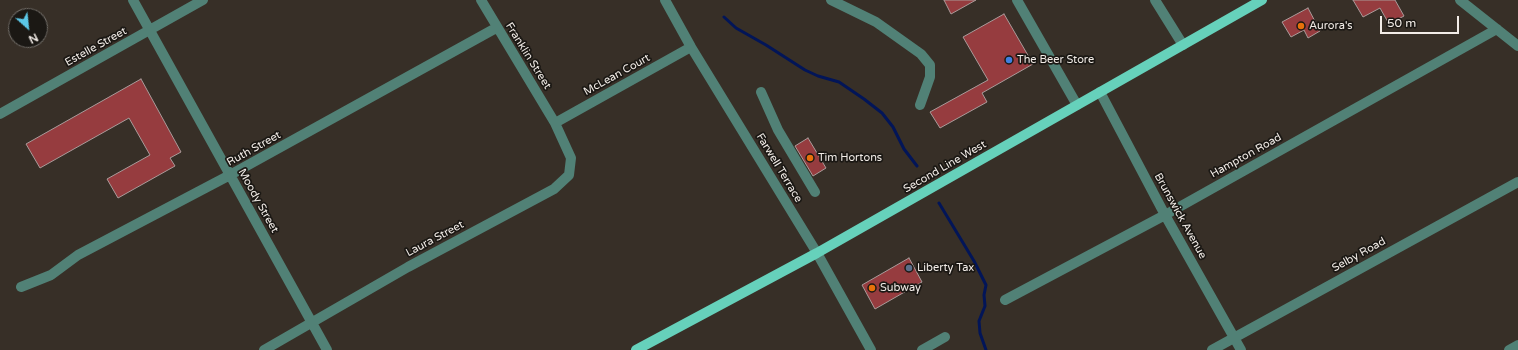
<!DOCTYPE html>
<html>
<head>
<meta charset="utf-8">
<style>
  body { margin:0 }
  #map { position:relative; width:1518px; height:350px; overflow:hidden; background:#372f27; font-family:"Varela Round",sans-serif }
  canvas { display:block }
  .north { position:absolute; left:8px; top:8px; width:40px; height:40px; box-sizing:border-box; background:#1b1814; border:1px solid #716d68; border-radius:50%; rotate:153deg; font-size:11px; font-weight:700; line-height:16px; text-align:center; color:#f2ece7 }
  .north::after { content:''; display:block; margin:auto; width:14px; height:18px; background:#5bc7e7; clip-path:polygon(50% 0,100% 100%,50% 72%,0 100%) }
  .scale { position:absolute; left:1380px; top:16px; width:79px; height:18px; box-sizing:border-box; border:2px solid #f2ece7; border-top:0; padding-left:5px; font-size:12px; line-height:14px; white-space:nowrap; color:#f2ece7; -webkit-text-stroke:3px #1b1814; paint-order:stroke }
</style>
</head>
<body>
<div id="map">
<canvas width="1518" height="350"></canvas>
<div class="north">N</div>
<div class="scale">50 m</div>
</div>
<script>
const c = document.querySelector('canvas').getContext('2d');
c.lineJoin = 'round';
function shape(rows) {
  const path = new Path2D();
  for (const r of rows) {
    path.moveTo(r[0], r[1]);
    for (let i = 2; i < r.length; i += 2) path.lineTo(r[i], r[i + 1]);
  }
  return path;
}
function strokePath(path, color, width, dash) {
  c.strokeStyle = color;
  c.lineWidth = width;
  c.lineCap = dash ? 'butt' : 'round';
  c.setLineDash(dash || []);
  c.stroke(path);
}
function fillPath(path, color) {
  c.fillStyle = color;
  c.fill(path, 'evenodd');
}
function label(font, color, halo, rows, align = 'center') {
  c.font = font + ' "Varela Round",sans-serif';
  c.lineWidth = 3.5;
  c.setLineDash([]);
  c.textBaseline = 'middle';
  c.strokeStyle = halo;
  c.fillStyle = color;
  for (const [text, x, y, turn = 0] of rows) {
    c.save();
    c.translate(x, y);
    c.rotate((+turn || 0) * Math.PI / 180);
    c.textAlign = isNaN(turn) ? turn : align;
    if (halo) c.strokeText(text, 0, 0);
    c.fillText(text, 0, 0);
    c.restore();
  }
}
strokePath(shape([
  [724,17,736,28,766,45,805,70,818,76,839,82,864,99,882,113,893,127,904,149,917,166],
  [939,203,974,261,986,285,984,295,985,306,979,321,980,333,986,350]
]), '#021558', 3);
const building = shape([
  [944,0,976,0,951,14,944,0],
  [1353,0,1395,0,1404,16,1389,24,1380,8,1363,17,1353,0],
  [1308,8,1320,31,1308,38,1304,30,1291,37,1282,22,1308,8],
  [1004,14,1033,64,982,93,987,102,940,128,930,112,988,80,963,37,1004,14],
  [141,79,181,152,170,158,175,166,118,198,107,179,150,155,129,118,40,168,26,144,141,79],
  [808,138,826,168,813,176,795,146,808,138],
  [909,258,922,282,875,309,862,285,909,258]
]);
fillPath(building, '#963c3f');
strokePath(building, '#aa9b9a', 1);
strokePath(shape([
  [133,0,327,350],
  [665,0,691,47,817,253,871,350],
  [831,0,876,22,921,54,930,65,930,77,920,105],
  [1017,0,1077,105],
  [1155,0,1183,45],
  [1460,0,1518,46],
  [761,92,778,130,815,192],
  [1100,92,1165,215,1241,350],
  [0,114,203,0],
  [555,123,691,47],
  [21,287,51,275,78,255,230,175,496,28],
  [1005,300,1165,215,1497,29],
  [264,350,408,267,554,189,569,175,571,158,555,123,481,0],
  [922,350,945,337],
  [1212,350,1518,182],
  [1509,350,1518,345]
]), '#518176', 10);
strokePath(shape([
  [636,350,817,253,1262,0]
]), '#66d1bb', 10);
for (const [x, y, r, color] of [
  [1301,26,4,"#e8710a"],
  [1009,60,4,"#3f7fe0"],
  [810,158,4,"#e8710a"],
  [909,268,4,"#5c6f8a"],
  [872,288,4,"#e8710a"]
]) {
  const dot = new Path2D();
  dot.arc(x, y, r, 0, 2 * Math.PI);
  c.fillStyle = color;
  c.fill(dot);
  strokePath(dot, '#1b1814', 1.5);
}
label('11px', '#f2ece7', '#1b1814', [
  ["Aurora's",1309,26],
  ["The Beer Store",1017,60],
  ["Tim Hortons",818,158],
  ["Liberty Tax",917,268],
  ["Subway",880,288]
], 'left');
label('11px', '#f2ece7', '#1b1814', [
  ["Estelle Street",96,47,-29],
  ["Franklin Street",528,56,58],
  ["McLean Court",617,75,-29],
  ["Ruth Street",254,149,-29],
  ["Hampton Road",1246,156,-29],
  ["Second Line West",945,167,-30],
  ["Farwell Terrace",779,168,59],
  ["Moody Street",258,201,61],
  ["Brunswick Avenue",1180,216,61],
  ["Laura Street",435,239,-28],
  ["Selby Road",1359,255,-29]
]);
</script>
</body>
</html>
